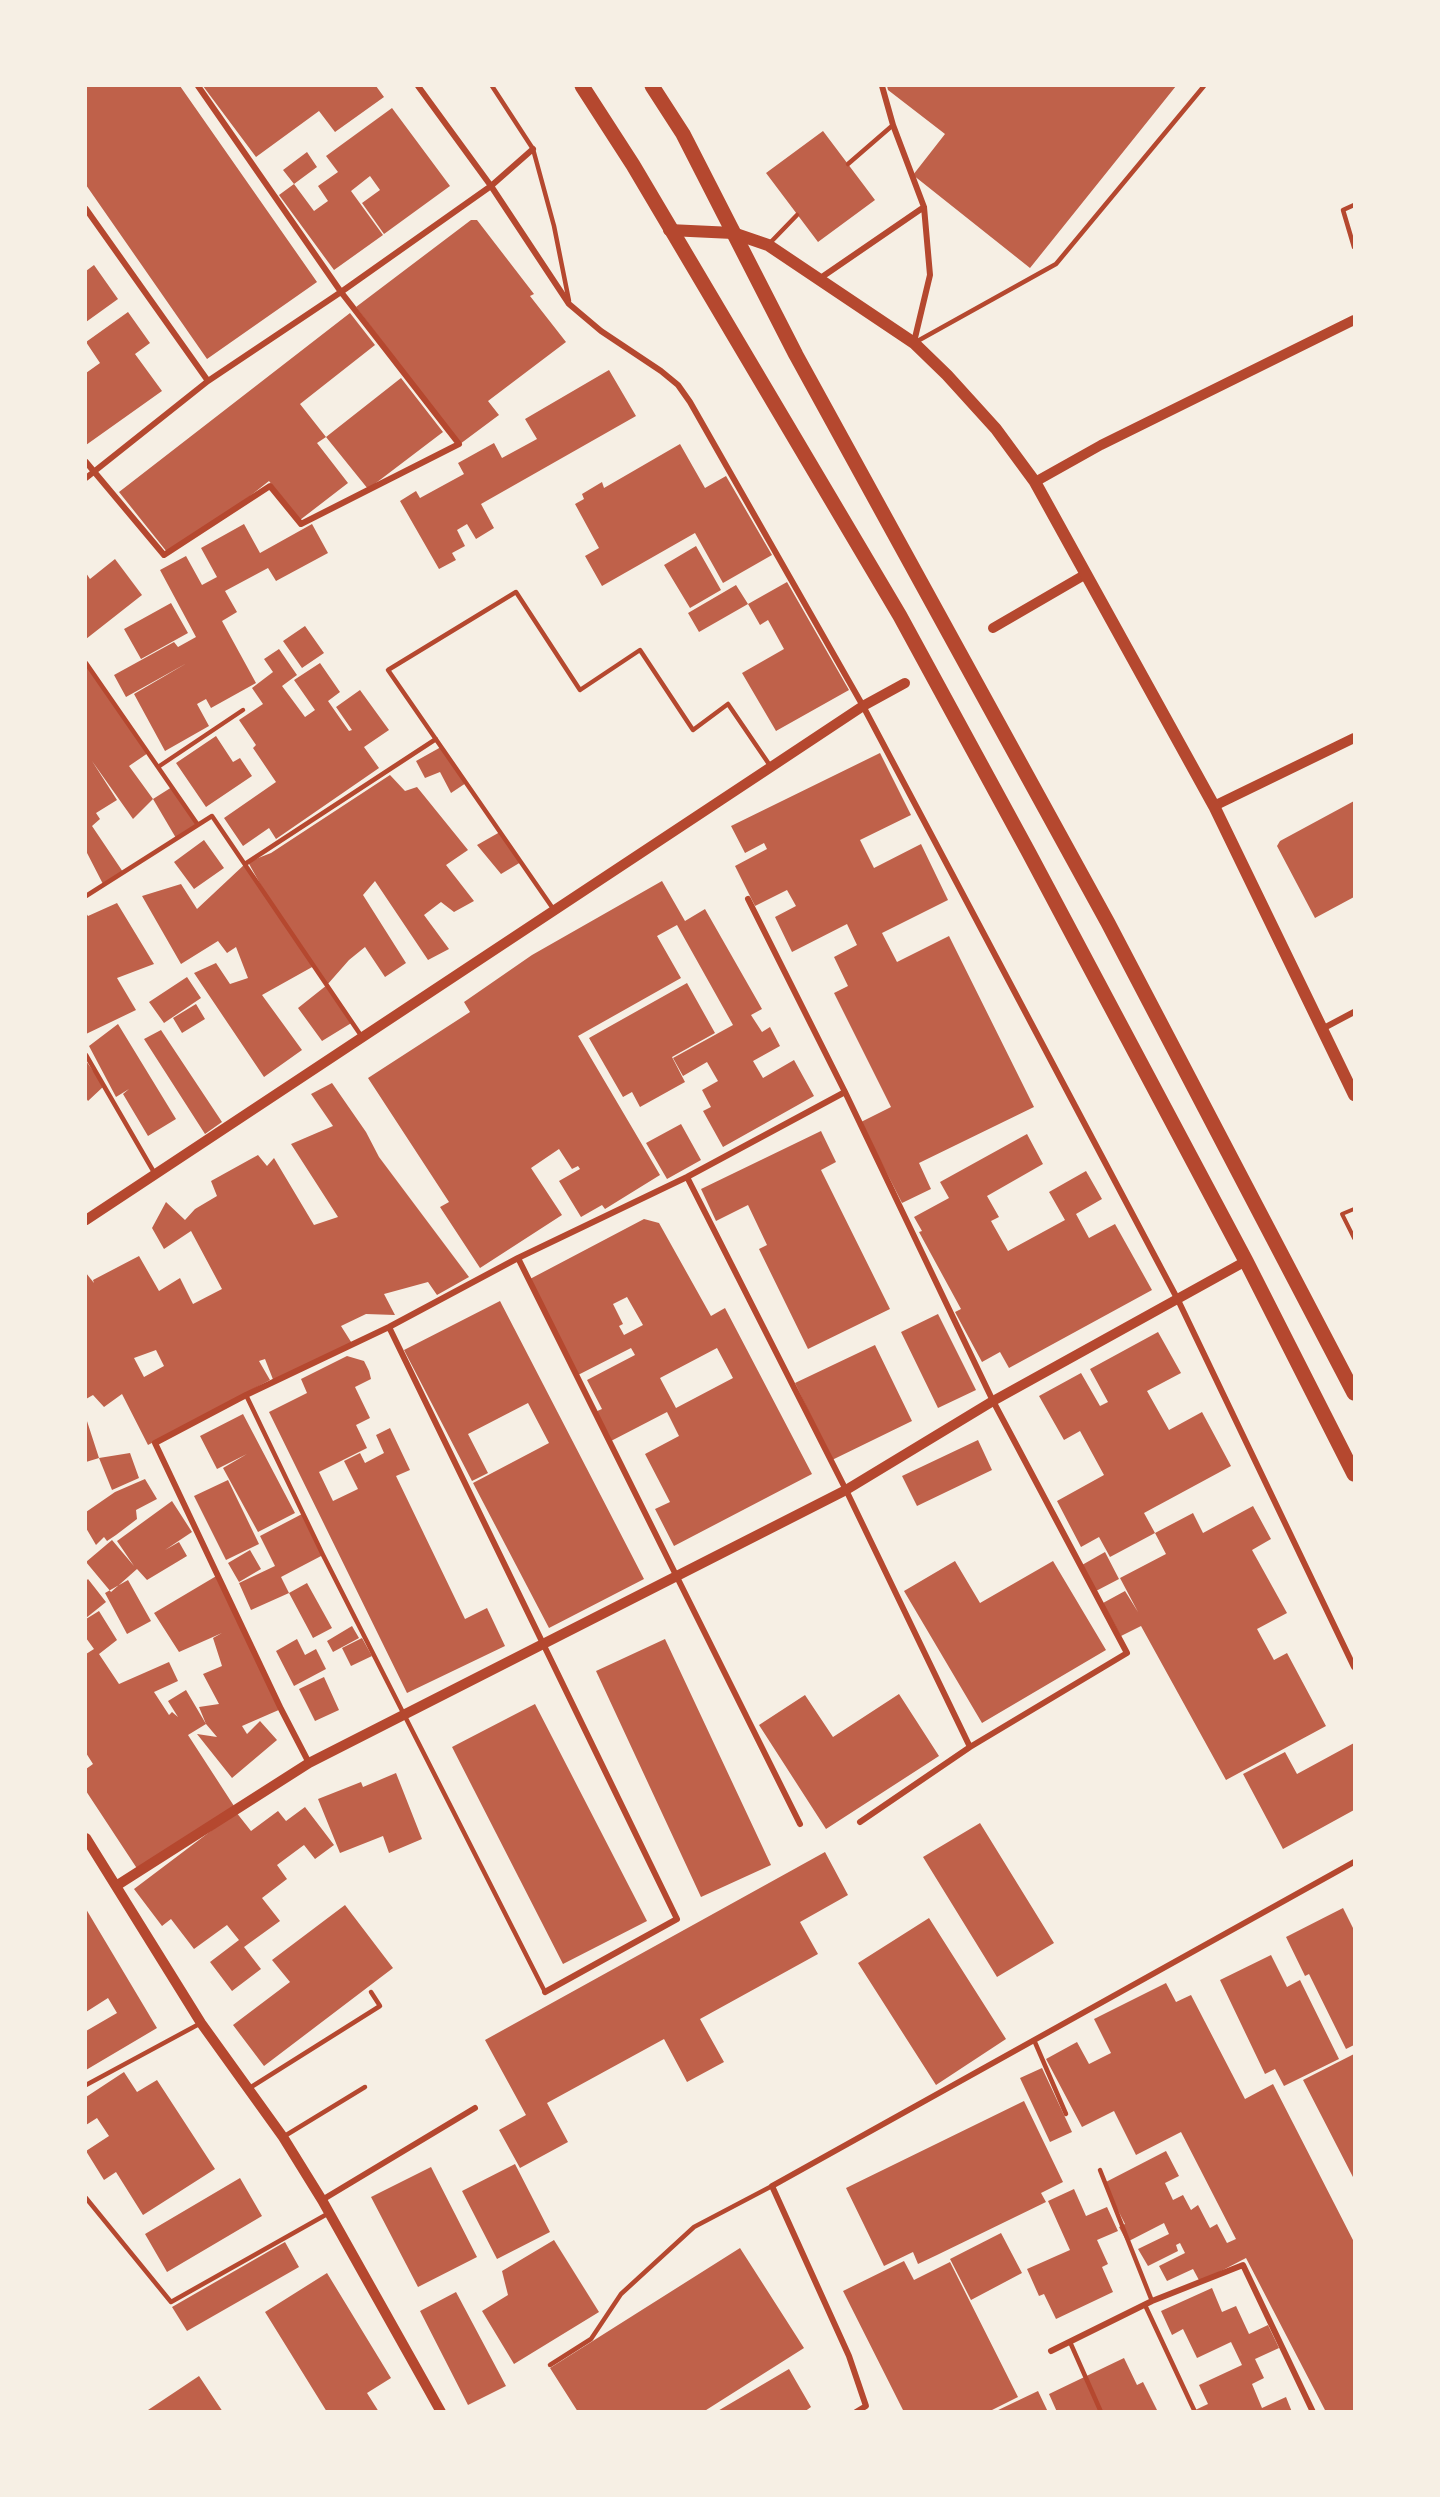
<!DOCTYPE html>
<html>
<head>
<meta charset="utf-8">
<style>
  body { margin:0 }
  #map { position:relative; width:1440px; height:2497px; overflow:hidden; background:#f6efe4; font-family:Barlow,sans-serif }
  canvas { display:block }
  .frame { position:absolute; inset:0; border:87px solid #f6efe4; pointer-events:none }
</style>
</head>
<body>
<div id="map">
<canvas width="1440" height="2497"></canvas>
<div class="frame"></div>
</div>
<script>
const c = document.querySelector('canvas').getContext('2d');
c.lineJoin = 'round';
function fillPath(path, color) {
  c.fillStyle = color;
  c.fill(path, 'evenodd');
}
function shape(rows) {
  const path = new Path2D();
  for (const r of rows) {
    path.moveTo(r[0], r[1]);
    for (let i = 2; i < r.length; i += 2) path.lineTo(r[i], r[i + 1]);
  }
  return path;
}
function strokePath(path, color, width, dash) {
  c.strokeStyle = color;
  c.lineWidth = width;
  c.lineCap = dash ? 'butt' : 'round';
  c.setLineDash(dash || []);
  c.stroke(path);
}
fillPath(shape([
  [86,86,180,86,317,282,207,359,86,185],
  [203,86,376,86,384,97,335,132,319,111,256,157],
  [887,86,1176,86,1030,268,913,175,945,134,888,90],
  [392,108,450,186,384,234,362,203,380,190,370,176,351,191,383,235,334,270,279,195,294,184,283,170,307,152,317,167,294,184,314,211,328,201,318,186,338,172,326,156],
  [823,131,875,200,818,242,766,173],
  [471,220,477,220,534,294,530,296,566,342,488,401,499,415,460,444,356,307],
  [94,265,118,299,86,322,86,271],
  [128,312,150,343,135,354,162,391,86,445,86,373,100,363,86,342],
  [350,313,375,345,300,404,326,437,317,443,348,483,300,520,269,481,236,507,167,552,119,492],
  [609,370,636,416,481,504,494,528,476,539,467,524,457,530,465,546,452,553,456,560,439,569,400,501,416,491,420,498,464,474,458,463,494,443,502,458,537,439,525,419],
  [401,378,443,432,368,489,326,437],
  [680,444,705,488,726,476,772,555,723,583,695,533,602,586,585,556,599,548,575,504,584,499,582,494,602,482,604,488],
  [244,524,260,553,312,524,328,553,276,581,268,568,225,591,237,612,222,621,256,683,211,708,206,699,197,704,209,726,165,751,134,694,187,663,126,697,114,675,174,642,178,647,196,637,160,570,186,556,202,585,217,577,201,548],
  [696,546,721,590,690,608,664,565],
  [115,559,142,595,86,639,86,573,90,579],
  [787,582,849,690,776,731,742,673,784,649,768,620,760,625,748,604],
  [736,585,748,604,699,632,688,613],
  [171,603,188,633,141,659,124,629],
  [305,626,324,653,302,668,283,641],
  [279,649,297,675,282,686,305,717,315,710,294,680,320,663,340,692,328,701,349,731,352,730,336,707,360,690,389,730,364,747,379,768,276,839,269,828,243,846,224,818,276,782,253,748,256,745,239,720,263,704,252,688,273,672,264,659],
  [86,663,148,753,129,766,153,799,172,787,198,825,176,838,153,799,133,819,92,761,117,800,96,813,100,819,92,826,123,872,103,884,86,851],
  [216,736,233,762,240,758,252,776,206,807,176,763],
  [441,747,466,783,451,793,440,772,425,778,416,761],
  [880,753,911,815,860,840,874,868,921,844,948,900,882,933,897,962,949,936,1034,1107,919,1163,931,1189,902,1203,861,1122,891,1107,834,993,848,986,834,957,857,945,847,924,792,952,775,917,796,906,787,890,755,906,735,866,767,849,764,843,745,853,731,826],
  [390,775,405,791,417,787,468,850,446,865,474,901,454,912,441,902,424,915,449,949,428,960,375,881,363,895,406,963,385,977,365,947,349,960,327,985,314,966,262,995,302,1050,264,1077,194,973,216,963,230,984,248,978,236,947,227,953,218,941,181,964,142,896,181,884,197,909,245,864,268,898,248,862,271,853],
  [1354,801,1354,897,1315,918,1277,846,1280,841],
  [500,832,521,862,501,874,477,845],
  [204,840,224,868,194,889,174,862],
  [662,881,685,921,705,909,762,1009,751,1015,762,1032,770,1027,780,1046,753,1061,763,1078,794,1060,814,1096,723,1147,703,1111,711,1107,702,1090,718,1081,707,1062,683,1076,673,1058,733,1025,677,925,657,936,681,978,578,1036,660,1175,605,1209,602,1205,581,1217,559,1181,580,1169,578,1166,572,1169,559,1149,531,1168,562,1215,480,1268,440,1207,449,1202,368,1078,470,1012,464,1002,532,955],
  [117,903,154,964,117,978,136,1010,86,1034,86,913,88,916],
  [187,977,201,998,164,1023,149,1002],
  [687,983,715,1033,672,1057,685,1082,640,1107,632,1092,623,1097,589,1038],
  [327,985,353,1022,322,1041,298,1008],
  [196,1004,205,1019,182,1033,173,1018],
  [118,1024,176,1119,148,1136,123,1094,129,1089,116,1097,89,1046],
  [161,1030,222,1122,205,1134,144,1039],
  [86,1061,104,1086,88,1101,86,1098],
  [332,1083,366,1132,379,1157,469,1277,437,1295,428,1282,384,1294,395,1315,366,1314,341,1326,353,1345,274,1382,265,1359,259,1361,270,1380,148,1445,122,1394,104,1407,93,1395,86,1399,86,1273,94,1283,93,1280,139,1256,159,1291,180,1278,193,1304,222,1289,191,1231,164,1249,152,1228,166,1202,185,1220,195,1209,217,1196,211,1181,258,1155,267,1166,274,1158,314,1225,338,1217,291,1144,333,1126,311,1094],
  [156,1350,164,1366,144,1377,134,1358],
  [681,1124,701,1160,667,1179,646,1143],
  [821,1131,836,1162,821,1170,890,1309,808,1349,759,1249,767,1245,748,1205,716,1221,701,1189],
  [1027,1134,1043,1164,987,1196,999,1217,991,1221,1008,1251,1065,1220,1049,1192,1086,1171,1102,1199,1076,1214,1089,1238,1115,1224,1152,1290,1009,1368,1000,1352,982,1362,955,1312,961,1309,919,1232,922,1231,914,1217,949,1198,940,1182],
  [644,1219,659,1223,711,1316,725,1308,812,1474,674,1546,655,1509,670,1502,645,1454,679,1436,667,1412,611,1441,595,1412,602,1409,587,1380,635,1355,631,1348,578,1375,530,1279],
  [627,1297,643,1325,624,1335,619,1326,623,1324,613,1304],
  [717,1348,733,1378,676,1408,660,1378],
  [500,1301,644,1579,549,1628,473,1483,549,1443,528,1403,468,1434,488,1473,472,1481,404,1350],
  [938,1314,976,1390,938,1408,901,1332],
  [1158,1332,1181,1373,1147,1391,1169,1430,1202,1412,1231,1466,1144,1513,1155,1533,1110,1557,1099,1537,1081,1547,1057,1501,1104,1475,1080,1431,1064,1440,1039,1396,1081,1373,1100,1406,1108,1402,1090,1369],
  [875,1345,912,1421,832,1460,795,1383],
  [347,1356,364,1361,369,1371,371,1379,355,1387,370,1418,356,1425,367,1448,319,1472,333,1501,358,1489,344,1461,360,1453,365,1463,384,1453,376,1435,390,1428,410,1470,396,1476,465,1619,487,1608,505,1646,407,1693,269,1412,307,1393,301,1379],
  [243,1414,295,1513,258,1532,223,1468,247,1454,217,1469,200,1436],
  [86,1418,99,1458,130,1453,139,1478,112,1490,99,1458,86,1462],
  [978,1440,992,1470,917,1506,902,1476],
  [145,1479,157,1499,136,1510,137,1519,116,1535,107,1541,104,1537,96,1545,86,1528,86,1512,115,1492],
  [228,1480,259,1544,226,1560,194,1496],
  [172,1501,192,1532,165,1550,179,1542,187,1556,147,1580,137,1569,111,1592,86,1562,112,1540,134,1566,117,1541],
  [1253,1506,1271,1539,1252,1550,1287,1613,1257,1629,1274,1660,1287,1653,1326,1726,1226,1780,1141,1626,1121,1636,1103,1603,1125,1591,1138,1612,1120,1578,1166,1554,1155,1533,1193,1513,1203,1533],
  [302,1514,323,1555,281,1577,289,1593,251,1610,239,1583,275,1566,260,1536],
  [250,1550,261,1569,239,1582,228,1563],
  [1105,1552,1119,1579,1096,1591,1082,1565],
  [955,1561,980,1603,1053,1561,1106,1650,982,1723,904,1591],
  [218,1575,281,1709,242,1726,247,1734,260,1721,277,1740,232,1778,197,1734,217,1737,206,1724,188,1735,234,1806,138,1870,86,1791,86,1769,93,1764,86,1753,86,1654,94,1649,86,1638,86,1619,99,1611,117,1640,99,1654,119,1684,169,1662,178,1681,154,1692,169,1715,172,1712,178,1717,168,1701,186,1690,206,1724,199,1707,219,1704,203,1674,222,1666,213,1638,222,1633,179,1652,154,1613],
  [88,1579,106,1602,86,1618,86,1581],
  [128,1580,151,1621,127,1634,105,1593],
  [307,1583,332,1628,313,1638,289,1593],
  [352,1626,359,1638,333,1652,327,1641],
  [362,1638,372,1656,351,1666,342,1648],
  [297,1639,305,1655,316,1649,326,1669,294,1686,276,1651],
  [665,1639,771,1865,701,1897,596,1671],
  [324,1677,339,1710,315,1721,299,1689],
  [899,1694,939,1756,826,1829,759,1725,805,1695,833,1737],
  [535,1704,647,1921,563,1964,452,1747],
  [1354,1743,1354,1810,1283,1849,1243,1774,1285,1752,1297,1774],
  [396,1773,422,1839,389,1853,383,1836,340,1853,318,1799,361,1782,363,1787],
  [305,1807,334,1845,315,1859,304,1845,277,1865,287,1879,262,1898,280,1921,244,1947,261,1969,232,1991,210,1962,239,1940,227,1925,194,1949,171,1919,162,1926,134,1889,236,1812,251,1831,278,1811,286,1821],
  [980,1823,1054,1943,997,1977,923,1857],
  [825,1852,848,1895,800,1922,818,1954,700,2019,724,2062,687,2082,664,2039,547,2103,568,2142,520,2168,499,2130,526,2115,485,2040],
  [345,1905,393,1968,264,2066,233,2025,290,1982,272,1960],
  [1343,1908,1354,1930,1354,2045,1346,2049,1309,1974,1305,1976,1286,1937],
  [86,1909,157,2028,86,2070,86,2031,117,2013,108,1998,86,2012],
  [929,1918,1006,2039,936,2085,858,1963],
  [1271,1955,1287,1987,1300,1980,1339,2059,1284,2086,1275,2069,1265,2074,1220,1980],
  [1166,1983,1176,2002,1191,1995,1245,2099,1273,2084,1354,2242,1354,2412,1326,2412,1246,2258,1200,2282,1193,2269,1167,2281,1159,2266,1185,2253,1180,2243,1176,2245,1178,2251,1148,2266,1138,2249,1169,2234,1164,2223,1127,2242,1119,2227,1125,2224,1104,2183,1166,2151,1179,2176,1165,2183,1173,2200,1183,2195,1191,2210,1198,2205,1210,2228,1217,2224,1227,2243,1236,2239,1181,2132,1136,2155,1114,2111,1082,2127,1046,2059,1077,2042,1089,2064,1111,2053,1094,2019],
  [1354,2054,1354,2179,1303,2080],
  [1042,2068,1072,2132,1050,2142,1020,2078],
  [124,2072,137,2092,157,2080,215,2169,143,2215,116,2172,104,2180,86,2151,109,2136,97,2118,86,2125,86,2097],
  [1024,2101,1063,2182,1041,2193,1046,2202,937,2255,918,2264,913,2252,884,2266,846,2188],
  [515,2164,550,2232,497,2259,462,2191],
  [431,2167,477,2257,418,2287,371,2197],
  [240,2178,262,2216,167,2272,145,2234],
  [1074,2189,1086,2216,1107,2207,1118,2231,1097,2240,1108,2264,1102,2267,1113,2292,1056,2319,1044,2294,1039,2296,1027,2269,1070,2250,1048,2201],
  [1001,2233,1022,2273,971,2300,950,2259],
  [554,2240,599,2312,514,2364,482,2311,508,2295,502,2271],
  [285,2242,299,2267,187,2331,172,2307],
  [740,2248,804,2348,703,2412,578,2412,550,2368],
  [904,2261,914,2280,950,2262,1018,2397,988,2412,904,2412,843,2291],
  [327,2273,391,2378,367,2393,379,2412,327,2412,265,2312],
  [1212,2288,1222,2312,1236,2306,1249,2334,1268,2325,1279,2348,1255,2359,1264,2378,1252,2384,1262,2408,1286,2397,1292,2412,1191,2412,1208,2404,1199,2385,1242,2365,1231,2342,1197,2358,1183,2329,1172,2335,1161,2311],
  [456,2292,506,2386,468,2405,420,2311],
  [1124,2358,1137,2385,1143,2382,1158,2412,1057,2412,1049,2394],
  [789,2369,811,2407,804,2412,716,2412],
  [199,2376,223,2412,145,2412],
  [1038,2391,1048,2412,994,2412]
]), '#bf614a');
strokePath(shape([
  [1354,1209,1342,1214,1354,1238]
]), '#b5482f', 4);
strokePath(shape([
  [492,86,533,149,554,226,569,301],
  [848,164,893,125],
  [1354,205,1343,210,1354,247],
  [768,245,797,215],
  [914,343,1056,264,1204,86],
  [86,663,198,825],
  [158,767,243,710],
  [245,864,436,739],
  [86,896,212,816,362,1037],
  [554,910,388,670,516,592,580,690,640,650,693,730,728,704,771,767],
  [86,1055,155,1174],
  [246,1395,323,1555,545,1992],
  [1034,2040,1066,2114],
  [86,2085,201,2023],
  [248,2089,380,2006,371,1992],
  [283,2137,365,2087],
  [1100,2170,1152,2301],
  [86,2198,171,2302,329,2213],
  [1145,2305,1195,2412],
  [1070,2342,1101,2412],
  [550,2365,591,2339,621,2294,694,2227,772,2186]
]), '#b5482f', 4.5);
strokePath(shape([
  [418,86,491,186,569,304,601,331,661,371,678,385,690,402,863,706,1178,1300,1354,1667],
  [882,86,893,125,924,207,930,275,914,342],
  [86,209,208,381],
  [819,279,924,207],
  [86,462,164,555,270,486,301,524,459,444,341,292,198,86],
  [86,478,208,381,341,292,491,186,533,149],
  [1322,1029,1354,1012],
  [687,1177,846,1490,970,1747,1127,1653,993,1401,845,1092,748,899],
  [518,1258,800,1824],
  [389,1327,677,1919,545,1992],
  [309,1763,281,1709,155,1443,246,1395,389,1327,518,1258,687,1177,845,1092],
  [860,1822,970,1747],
  [322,2200,475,2108],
  [1051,2351,1152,2301,1243,2265,1313,2412],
  [856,2412,866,2406,849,2356,772,2186,1354,1862]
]), '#b5482f', 6);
strokePath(shape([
  [1035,482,1101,445,1354,320],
  [993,628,1086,574],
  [1214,806,1354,738],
  [86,1220,771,767,863,706,905,683],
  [86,1838,201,2023,283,2137,322,2200,441,2412],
  [116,1886,309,1763,846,1490,993,1401,1246,1261]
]), '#b5482f', 10);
strokePath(shape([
  [669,230,733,233,768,245,914,343,947,375,996,429,1035,482,1214,806,1354,1095]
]), '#b5482f', 12);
strokePath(shape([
  [582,86,633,165,900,616,1029,853,1246,1261,1354,1474],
  [652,86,683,134,796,355,1108,923,1354,1393]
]), '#b5482f', 15);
</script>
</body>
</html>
